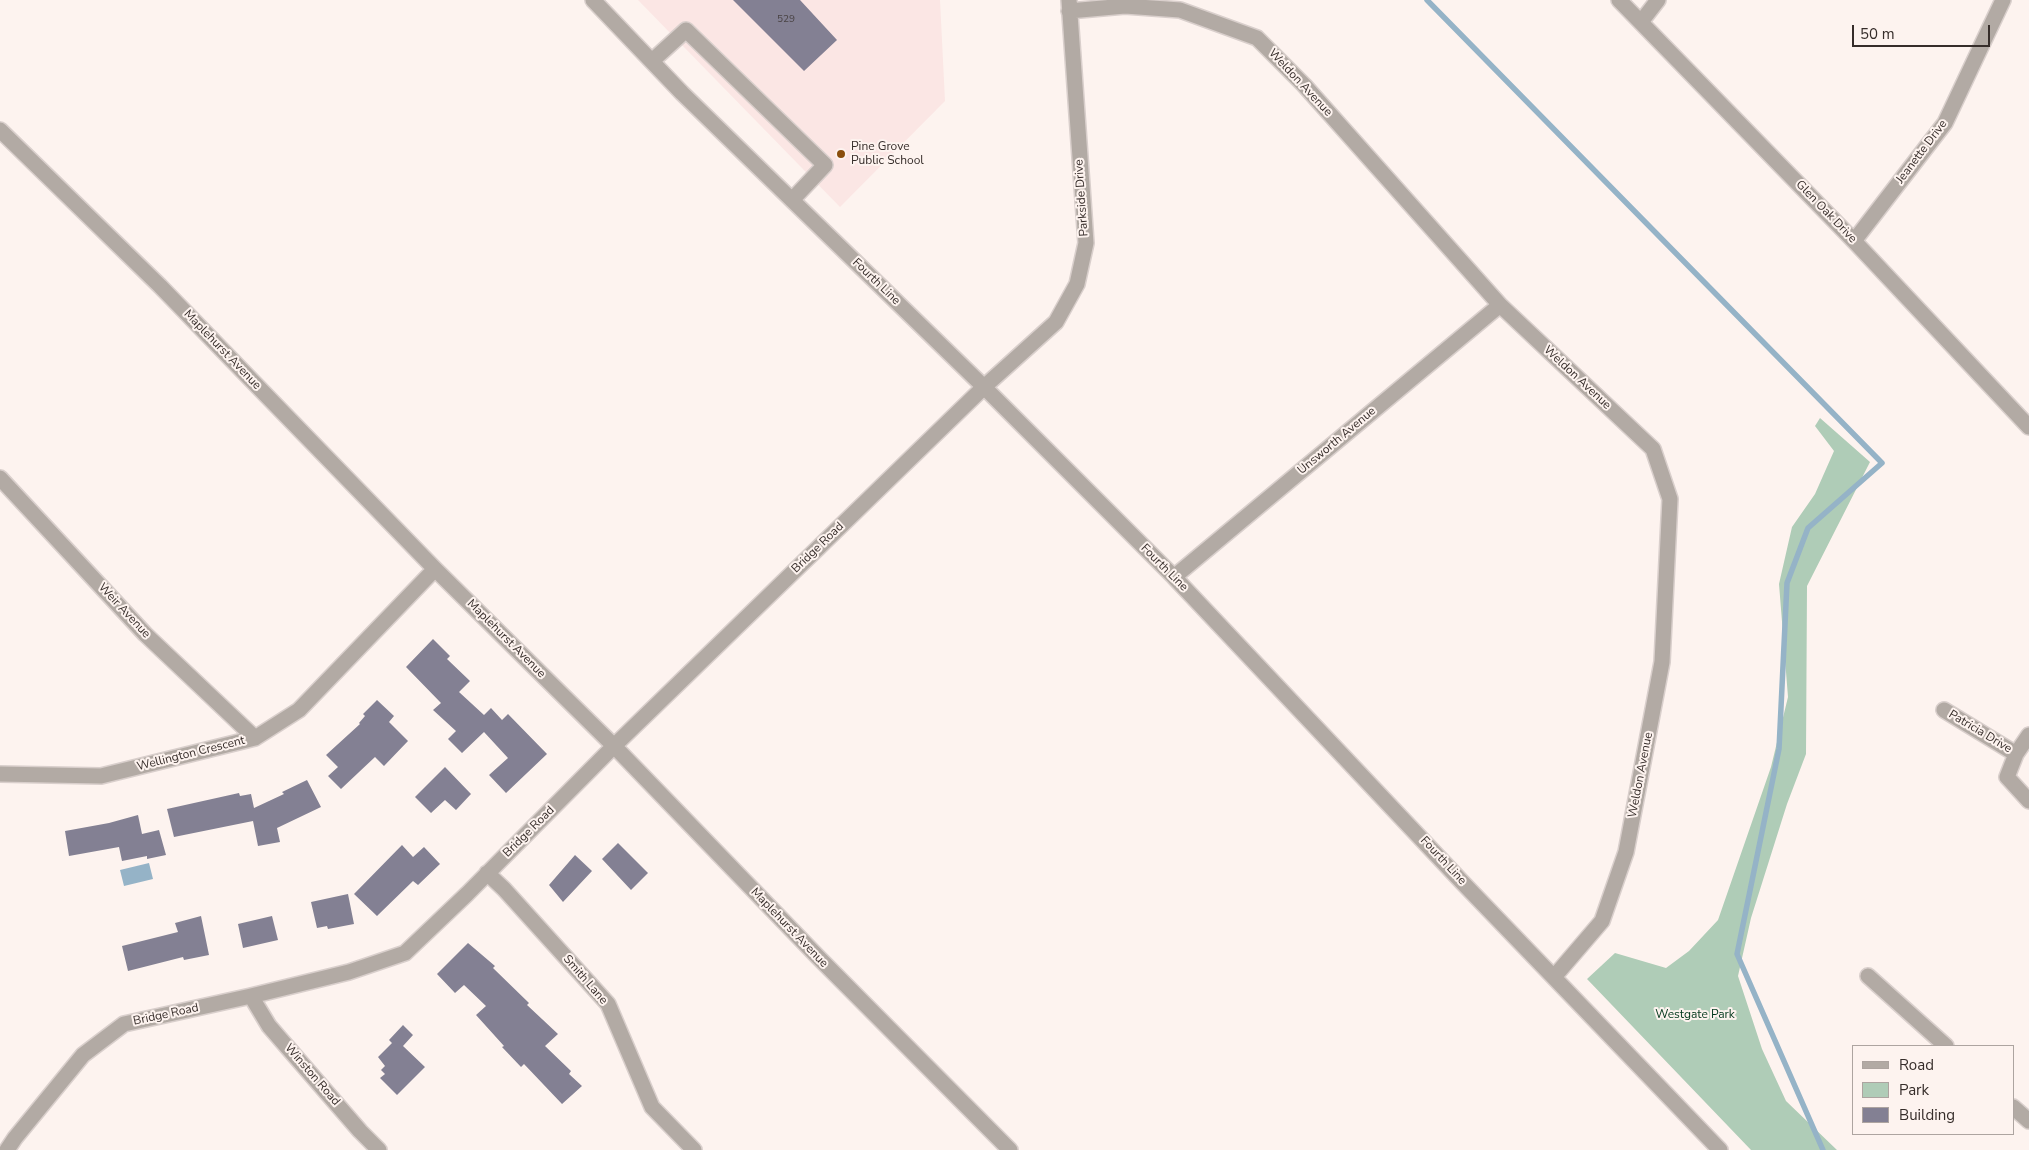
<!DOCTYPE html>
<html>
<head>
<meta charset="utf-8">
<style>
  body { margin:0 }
  #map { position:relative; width:2029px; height:1150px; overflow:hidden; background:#fdf3ef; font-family:"Nunito Sans",sans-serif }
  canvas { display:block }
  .legend { position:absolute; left:1852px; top:1045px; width:162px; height:90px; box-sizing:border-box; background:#fdf3ef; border:1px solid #ada4a0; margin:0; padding:6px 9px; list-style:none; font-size:15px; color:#362d2a }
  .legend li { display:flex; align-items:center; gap:10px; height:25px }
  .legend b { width:25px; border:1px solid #ada4a0 }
  .scale { position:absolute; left:1852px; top:25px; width:138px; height:22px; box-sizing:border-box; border:2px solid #362d2a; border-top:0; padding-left:6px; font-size:15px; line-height:18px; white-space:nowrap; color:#362d2a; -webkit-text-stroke:4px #fdf3ef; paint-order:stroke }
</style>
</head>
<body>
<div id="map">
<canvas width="2029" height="1150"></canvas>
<ul class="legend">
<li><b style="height:6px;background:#b2aaa4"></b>Road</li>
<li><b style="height:14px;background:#afccb7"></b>Park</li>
<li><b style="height:14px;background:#838093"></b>Building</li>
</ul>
<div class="scale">50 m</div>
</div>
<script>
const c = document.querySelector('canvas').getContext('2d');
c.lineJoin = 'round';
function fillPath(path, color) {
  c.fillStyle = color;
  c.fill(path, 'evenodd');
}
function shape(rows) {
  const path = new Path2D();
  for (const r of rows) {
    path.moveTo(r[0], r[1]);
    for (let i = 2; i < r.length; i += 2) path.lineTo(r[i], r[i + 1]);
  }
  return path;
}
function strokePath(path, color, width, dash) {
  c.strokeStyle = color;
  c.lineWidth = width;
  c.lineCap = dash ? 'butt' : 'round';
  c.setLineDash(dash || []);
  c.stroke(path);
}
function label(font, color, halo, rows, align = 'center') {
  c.font = font + ' "Nunito Sans",sans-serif';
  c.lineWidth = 4;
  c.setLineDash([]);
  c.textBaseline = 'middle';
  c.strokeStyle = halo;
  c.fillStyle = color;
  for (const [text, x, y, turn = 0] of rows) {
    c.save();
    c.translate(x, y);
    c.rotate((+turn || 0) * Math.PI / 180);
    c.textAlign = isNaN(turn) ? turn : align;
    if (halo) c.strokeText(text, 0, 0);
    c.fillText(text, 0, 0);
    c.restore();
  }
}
fillPath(shape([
  [638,0,940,0,945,101,840,207]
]), '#fbe6e4');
fillPath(shape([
  [1820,418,1870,462,1807,586,1806,754,1787,804,1751,918,1738,976,1762,1049,1786,1101,1837,1150,1751,1150,1587,979,1615,953,1666,968,1689,951,1718,920,1771,767,1788,697,1779,584,1792,527,1815,494,1834,451,1815,426]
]), '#afccb7');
fillPath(shape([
  [149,863,153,879,124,886,120,870]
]), '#95b3c7');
strokePath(shape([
  [1427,0,1882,463,1808,528,1787,583,1779,749,1737,954,1823,1150]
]), '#95b3c7', 5.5);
fillPath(shape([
  [733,0,800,0,837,40,804,71],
  [433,639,450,656,447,659,470,681,459,692,484,715,491,708,502,720,508,714,547,754,506,793,489,775,508,758,484,732,462,753,448,739,456,731,433,710,441,703,406,667],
  [377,700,394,716,389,722,408,741,384,766,375,757,341,789,328,776,338,767,326,755,360,724,359,723,365,716,363,714],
  [445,767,471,794,456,810,445,800,431,813,415,797],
  [307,780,321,807,277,828,280,842,258,846,253,821,174,837,167,809,239,793,240,796,251,794,254,808,284,794,282,792],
  [138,815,142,834,159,830,166,855,147,859,147,856,122,861,119,847,69,856,65,831,109,823],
  [618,843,648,873,631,890,602,859],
  [402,845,413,857,424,847,440,864,418,885,413,881,377,916,354,894],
  [575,855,592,871,563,902,549,885],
  [348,894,354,924,328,929,327,926,317,928,311,902],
  [201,916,209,955,184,960,183,957,128,971,122,946,178,932,175,923],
  [272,916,278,940,243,948,238,924],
  [468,943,495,966,493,968,529,1003,527,1005,558,1034,545,1046,571,1071,569,1074,582,1086,562,1104,524,1064,521,1067,502,1047,504,1046,476,1015,486,1006,464,985,455,993,437,974],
  [403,1025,413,1035,403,1046,425,1067,397,1095,380,1078,385,1074,381,1070,385,1066,378,1057,392,1043,389,1040]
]), '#838093');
const minor = shape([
  [593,0,682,93,984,387,1174,577,1462,882,1720,1150],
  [1619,0,1854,241,2029,427],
  [1069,11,1125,6,1180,10,1257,38,1304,85,1500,305,1653,449,1670,499,1662,662,1626,852,1602,921,1554,977],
  [1641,22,1658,0],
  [652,61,686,30,825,165,792,200],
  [0,130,160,286,435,569,614,746,817,956,1010,1150],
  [1854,241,1945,123,2003,0],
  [0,478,145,634,255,738],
  [1174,577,1500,305],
  [1944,710,2016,754],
  [2029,735,2016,754,2007,777,2029,801],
  [0,774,101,776,255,738,299,710,435,569],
  [487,873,504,889,608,1004,652,1107,694,1150],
  [1868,976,1946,1046],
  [251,996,269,1026,360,1131,379,1150],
  [2013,1107,2029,1121],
  [7,1150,15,1138,83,1055,124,1024,251,996,349,972,405,953,467,894,614,746,984,387,1056,322,1077,284,1086,243,1069,0]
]);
strokePath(minor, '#d9cfcc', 18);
strokePath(minor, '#b2aaa4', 15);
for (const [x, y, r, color] of [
  [841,154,5,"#8a4e0c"]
]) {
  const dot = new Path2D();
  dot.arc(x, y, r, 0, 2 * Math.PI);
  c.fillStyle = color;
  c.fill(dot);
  strokePath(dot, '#fdf3ef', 2);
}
label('10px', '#494244', null, [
  ["529",786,20]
]);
label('12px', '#362d2a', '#fdf3ef', [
  ["Weldon Avenue",1300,83,47],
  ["Jeanette Drive",1922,152,-53],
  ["Parkside Drive",1082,198,-94],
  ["Glen Oak Drive",1826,212,46],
  ["Fourth Line",876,282,44],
  ["Maplehurst Avenue",222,350,46],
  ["Weldon Avenue",1577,378,43],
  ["Unsworth Avenue",1337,441,-40],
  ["Bridge Road",818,548,-44],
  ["Fourth Line",1164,568,45],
  ["Weir Avenue",124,611,47],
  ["Maplehurst Avenue",506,639,45],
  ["Patricia Drive",1980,732,31],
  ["Wellington Crescent",191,754,-14],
  ["Weldon Avenue",1641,775,-79],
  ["Bridge Road",529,832,-45],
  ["Fourth Line",1443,861,47],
  ["Maplehurst Avenue",789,928,46],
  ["Smith Lane",585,980,49],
  ["Bridge Road",166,1015,-12],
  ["Winston Road",312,1075,49]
]);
label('12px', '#362d2a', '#fdf3ef', [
  ["Pine Grove",851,147],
  ["Public School",851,161]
], 'left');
label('12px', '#00371b', '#fdf3ef', [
  ["Westgate Park",1695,1015]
]);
</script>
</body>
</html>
